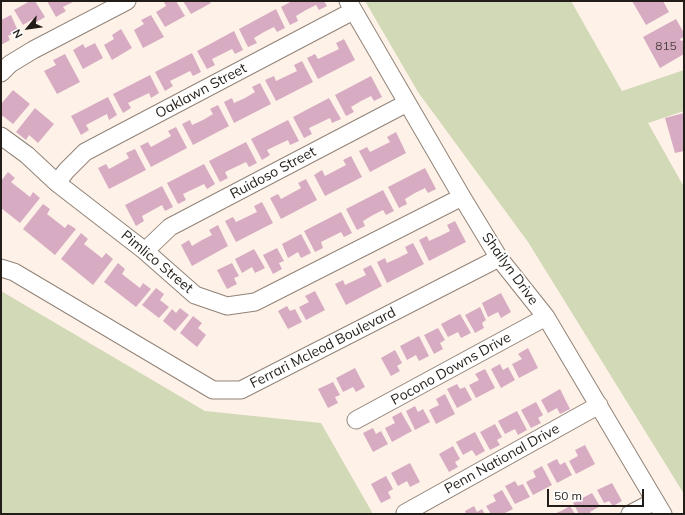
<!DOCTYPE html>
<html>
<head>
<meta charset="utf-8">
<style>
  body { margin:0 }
  #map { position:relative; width:685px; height:515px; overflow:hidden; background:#fef1e7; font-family:Mulish,sans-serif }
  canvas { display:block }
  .frame { position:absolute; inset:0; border:2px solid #221d18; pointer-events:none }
  .north { position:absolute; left:8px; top:8px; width:40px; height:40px; -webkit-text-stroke:3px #fff; paint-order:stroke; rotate:241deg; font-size:11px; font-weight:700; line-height:16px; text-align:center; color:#221d18 }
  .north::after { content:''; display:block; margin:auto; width:14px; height:18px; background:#221d18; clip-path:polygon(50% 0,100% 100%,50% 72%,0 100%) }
  .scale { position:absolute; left:547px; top:489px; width:97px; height:18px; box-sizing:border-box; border:2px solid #221d18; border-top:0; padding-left:5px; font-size:12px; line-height:14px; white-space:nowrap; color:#221d18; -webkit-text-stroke:3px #fff; paint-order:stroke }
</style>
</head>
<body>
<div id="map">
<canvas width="685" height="515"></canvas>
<div class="frame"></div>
<div class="north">N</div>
<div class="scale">50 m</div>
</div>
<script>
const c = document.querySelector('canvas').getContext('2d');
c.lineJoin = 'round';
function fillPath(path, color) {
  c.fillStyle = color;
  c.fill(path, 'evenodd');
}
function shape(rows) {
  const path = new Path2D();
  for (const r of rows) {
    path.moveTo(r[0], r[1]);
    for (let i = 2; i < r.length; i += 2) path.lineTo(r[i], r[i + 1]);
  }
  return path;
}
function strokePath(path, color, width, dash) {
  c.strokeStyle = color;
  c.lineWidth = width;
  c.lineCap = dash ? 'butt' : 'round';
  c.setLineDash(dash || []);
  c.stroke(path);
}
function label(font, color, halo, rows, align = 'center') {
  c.font = font + ' Mulish,sans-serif';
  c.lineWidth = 4;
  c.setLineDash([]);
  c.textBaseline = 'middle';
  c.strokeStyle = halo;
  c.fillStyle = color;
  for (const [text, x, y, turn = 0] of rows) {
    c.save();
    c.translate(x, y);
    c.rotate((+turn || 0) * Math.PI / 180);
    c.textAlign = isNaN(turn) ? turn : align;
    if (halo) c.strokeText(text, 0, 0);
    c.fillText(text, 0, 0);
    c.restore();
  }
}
fillPath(shape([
  [365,1,571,1,622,91,684,70,684,111,648,123,684,187,684,494,528,242,418,92],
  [1,291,205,411,321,423,373,514,1,514]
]), '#d2d9b7');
fillPath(shape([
  [30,1,35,1,45,17,35,23,33,19,23,25,14,10],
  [47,1,75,1,63,7,66,11,56,17],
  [166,1,176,1,185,16,165,27,156,12,166,6,164,2],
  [183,1,209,1,211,3,191,14],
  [292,1,324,1,327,6,319,10,316,5,306,10,296,16,298,21,290,25,281,7],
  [632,1,663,1,669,12,646,25],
  [276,9,285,28,277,32,274,27,264,32,254,38,257,43,248,47,239,29],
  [11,15,18,31,8,36,10,40,1,45,1,20],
  [151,15,164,37,143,48,134,30,144,24,141,20],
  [676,19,684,33,684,37,680,39,681,41,684,40,684,54,660,68,643,37],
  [121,29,132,48,112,60,104,45,114,39,112,35],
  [234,31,243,50,235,54,232,49,212,59,215,65,207,69,197,51],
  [344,39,355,60,318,79,307,58,315,54,318,59,339,49,336,43],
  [95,43,103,58,83,69,73,50,83,44,85,48],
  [192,53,201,72,193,76,190,71,170,81,173,86,165,91,155,72],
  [65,54,80,82,57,94,44,71,56,65,53,60],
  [302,61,313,82,276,101,265,80,274,76,276,81,297,71,294,65],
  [150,75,159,93,151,98,149,93,128,103,131,108,123,113,113,94],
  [371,76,382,97,374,101,371,96,361,101,351,107,354,112,346,116,335,95],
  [260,83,271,104,234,123,224,102,232,98,234,103,245,98,255,92,252,87],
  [13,90,30,104,13,124,3,116,1,118,1,104],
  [108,97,117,115,109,120,107,114,86,125,89,130,81,135,71,116],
  [329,98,341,119,332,123,330,118,309,128,312,134,304,138,293,117],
  [218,105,229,126,193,145,182,124,190,120,192,125,203,120,213,114,210,109],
  [35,108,54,124,38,143,29,135,26,140,16,132],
  [684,113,684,151,675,153,665,118],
  [288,120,299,141,290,145,288,140,267,150,270,155,262,160,251,139],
  [176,127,187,148,151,167,140,146,148,142,151,147,171,136,168,131],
  [396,132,406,153,370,172,359,151,367,147,370,152,390,142,387,137],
  [246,142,257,163,249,167,246,162,225,172,228,178,220,182,209,161],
  [135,149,146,170,109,189,98,168,106,164,109,169,129,158,126,153],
  [351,156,362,177,325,196,314,175,322,170,325,176,346,165,343,160],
  [204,164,215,184,207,189,204,184,183,194,186,200,178,204,167,183],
  [425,168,436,189,428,193,425,188,415,193,405,199,407,204,399,208,388,187],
  [8,172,15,178,11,182,20,189,30,197,33,192,40,198,20,223,1,208,1,181],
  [306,179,317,200,281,219,270,198,278,194,281,199,301,188,298,183],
  [162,186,173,207,165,211,162,205,142,216,144,221,136,226,125,205],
  [383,190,394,211,386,215,383,210,373,215,363,221,365,226,357,230,346,209],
  [262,202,273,223,236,242,225,221,233,217,236,222,257,212,254,206],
  [43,204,50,209,47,214,65,228,68,224,76,229,55,255,23,229],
  [341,212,352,233,344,237,341,232,321,242,323,248,315,252,304,231],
  [455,221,466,242,429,261,419,240,427,236,429,241,440,236,450,231,447,225],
  [218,225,228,246,192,266,181,245,189,240,192,246,202,240,212,235,209,230],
  [81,233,88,239,84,244,102,258,106,253,113,259,93,285,61,259],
  [301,234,311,253,301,258,298,252,288,258,282,244],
  [413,243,424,264,387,283,377,262,385,258,387,263,398,258,408,253,405,247],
  [277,248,284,261,279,263,282,269,273,274,263,255],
  [254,249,265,268,255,273,252,267,242,273,235,259],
  [118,263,125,269,122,274,140,288,143,283,151,289,136,307,104,282],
  [232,263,239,276,234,278,237,284,227,289,217,270],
  [371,265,382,286,346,305,335,284,343,280,345,285,366,275,363,269],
  [156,288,164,294,160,300,169,307,159,318,142,305],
  [315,291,325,310,306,320,299,307,309,302,305,296],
  [501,293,511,312,501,318,498,312,488,317,482,303],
  [287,306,290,311,295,309,302,322,288,329,278,311],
  [480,307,486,320,482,323,484,328,475,333,465,315],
  [180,308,189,315,175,331,163,321,172,309,176,313],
  [460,314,471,333,461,338,458,332,448,337,441,324],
  [193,316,202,323,198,328,206,335,197,347,180,333],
  [438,328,445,340,440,343,443,349,434,354,424,335],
  [419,336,429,356,419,361,416,355,407,360,400,346],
  [528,348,538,368,519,378,512,364,522,359,518,354],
  [395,350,402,363,397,366,400,371,391,376,381,358],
  [500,364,503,370,508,367,515,380,501,388,491,369],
  [355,368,365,387,356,392,353,387,343,392,336,378],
  [485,369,495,388,476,398,469,385,479,380,475,374],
  [333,382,340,395,335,397,338,403,328,408,318,389],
  [457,384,460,389,465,387,472,400,457,408,447,389],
  [560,389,570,409,560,414,557,408,548,413,541,400],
  [445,394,455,414,436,424,429,410,439,405,436,399],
  [536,402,543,415,538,418,541,423,531,428,521,410],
  [415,406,418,412,423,409,430,422,415,430,406,411],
  [517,411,527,430,518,435,515,429,505,434,498,421],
  [401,412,412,431,392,442,385,428,395,423,392,417],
  [495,424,502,437,497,440,500,445,490,450,480,432],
  [373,428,376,434,381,431,388,444,373,452,363,433],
  [475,432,485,451,476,456,472,450,463,455,456,442],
  [585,445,595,464,576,474,569,461,578,456,575,450],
  [453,446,460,459,455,462,458,467,449,472,439,454],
  [557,459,560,465,565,462,572,475,557,483,547,464],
  [410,463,420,482,410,487,407,481,398,486,391,473],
  [542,466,552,485,533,495,526,482,536,477,533,471],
  [386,476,393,489,388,492,391,498,381,503,371,484],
  [515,481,518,486,523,484,530,497,515,504,505,486],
  [612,483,622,501,613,506,609,501,604,503,597,490],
  [502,490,513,509,503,514,491,514,486,506,496,501,493,495],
  [592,493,600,506,590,512,591,514,579,514,573,503],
  [474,506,477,512,482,509,485,514,466,514,465,511],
  [570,506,575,514,554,514,561,511]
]), '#d7acc2');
const minor = shape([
  [348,1,462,197,499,258,546,317,663,514],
  [1,73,10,64,33,50,127,1],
  [1,136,27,155,57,183,145,251,195,295,227,306,255,302,462,197],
  [57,183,66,171,85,152,353,11],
  [145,251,170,227,407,103],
  [1,268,14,272,213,390,241,390,499,258],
  [356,420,546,317],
  [405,513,599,405],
  [630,514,655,501]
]);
strokePath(minor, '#918378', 19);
strokePath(minor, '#fff', 17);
label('12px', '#4f4142', null, [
  ["815",666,46]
]);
label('14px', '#221d18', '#fff', [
  ["Oaklawn Street",201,91,-28],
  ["Ruidoso Street",273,173,-28],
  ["Pimlico Street",157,262,40],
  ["Shailyn Drive",510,269,54],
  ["Ferrari Mcleod Boulevard",323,348,-27],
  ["Pocono Downs Drive",451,369,-29],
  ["Penn National Drive",502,459,-29]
]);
</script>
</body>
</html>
